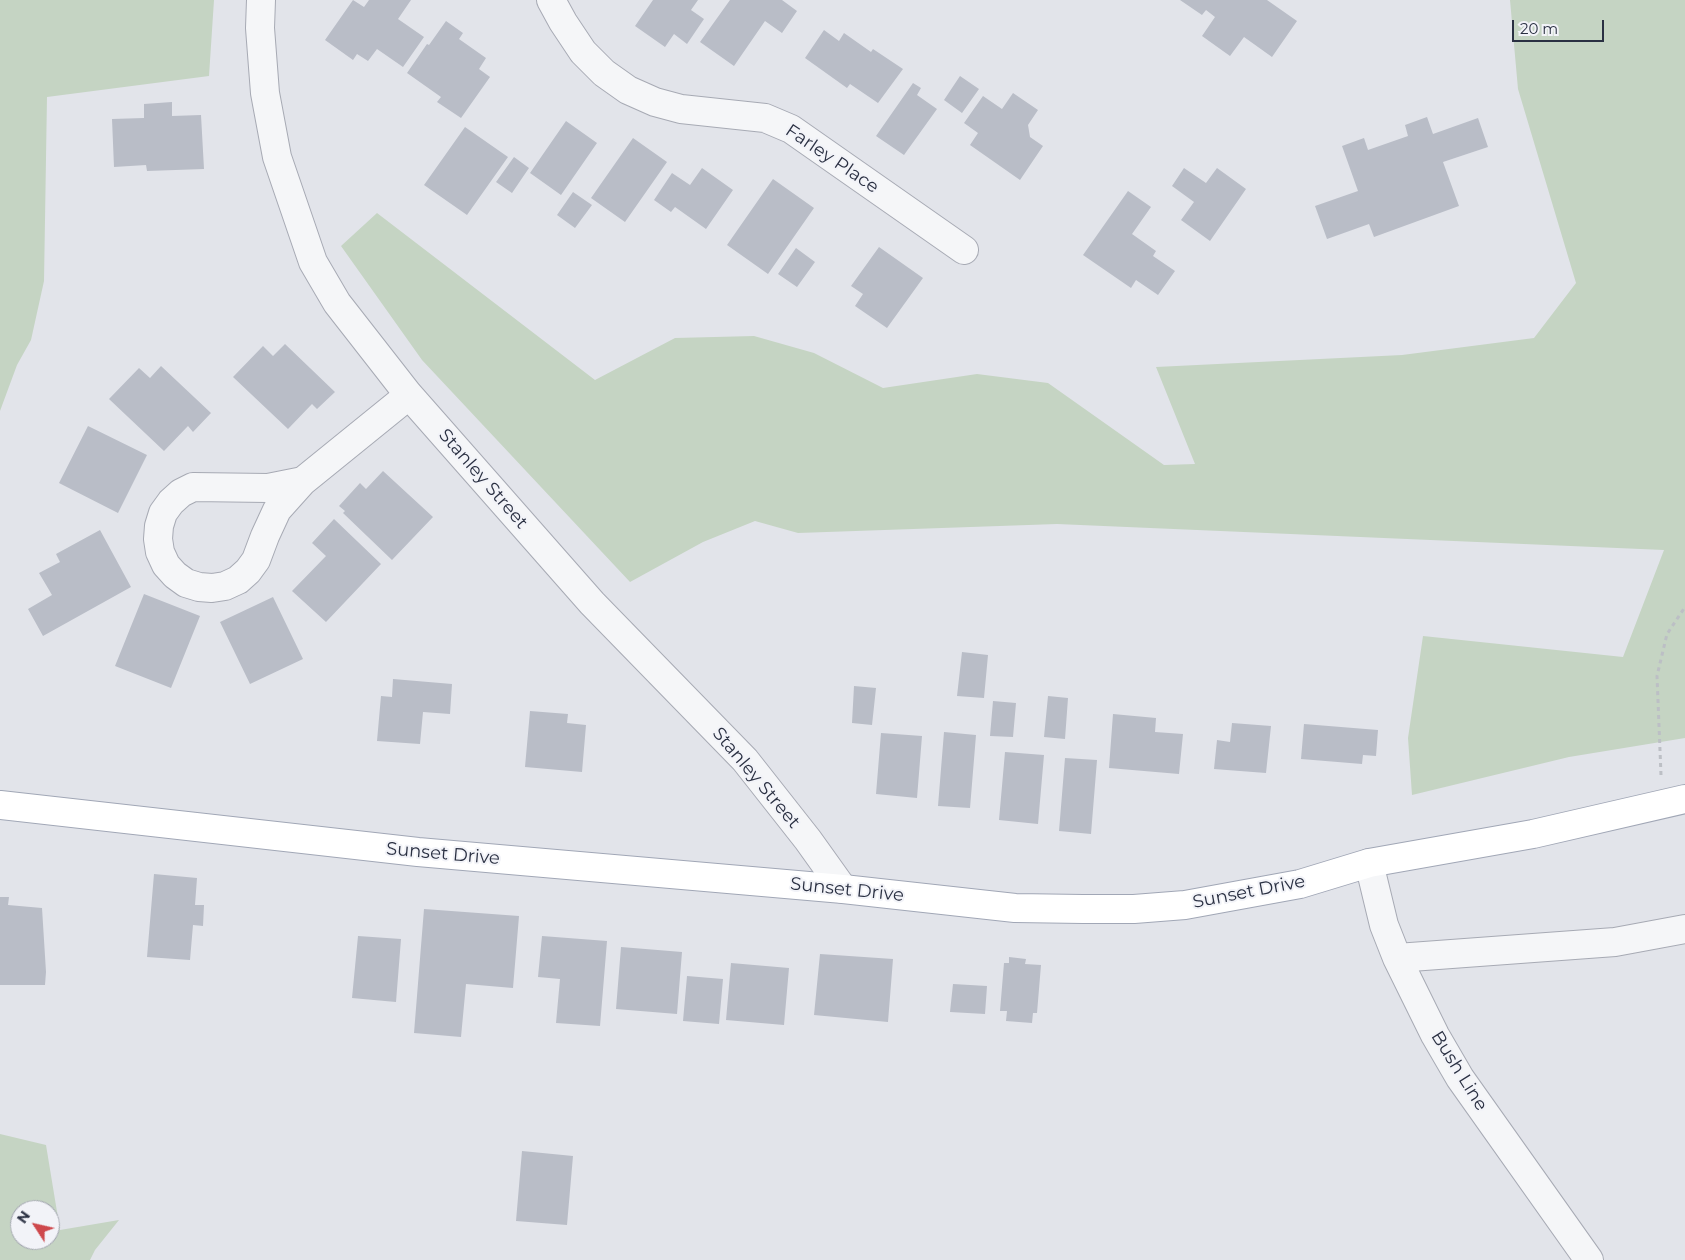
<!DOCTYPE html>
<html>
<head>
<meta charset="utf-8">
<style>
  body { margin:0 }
  #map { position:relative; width:1685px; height:1260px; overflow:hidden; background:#e2e4ea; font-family:Montserrat,sans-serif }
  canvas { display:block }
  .north { position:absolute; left:10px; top:1200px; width:50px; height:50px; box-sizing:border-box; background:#f2f3f8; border:1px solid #a2a5af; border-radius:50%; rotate:305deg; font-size:14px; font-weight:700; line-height:20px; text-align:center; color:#2a3042 }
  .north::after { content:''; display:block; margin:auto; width:18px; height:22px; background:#ce484c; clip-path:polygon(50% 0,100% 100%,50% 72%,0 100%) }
  .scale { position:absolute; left:1512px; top:20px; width:92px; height:22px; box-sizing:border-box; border:2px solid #2a3042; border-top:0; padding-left:6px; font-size:15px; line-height:18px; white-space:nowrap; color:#2a3042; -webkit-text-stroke:4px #f2f3f8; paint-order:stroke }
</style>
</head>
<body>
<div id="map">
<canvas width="1685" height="1260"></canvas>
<div class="north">N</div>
<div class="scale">20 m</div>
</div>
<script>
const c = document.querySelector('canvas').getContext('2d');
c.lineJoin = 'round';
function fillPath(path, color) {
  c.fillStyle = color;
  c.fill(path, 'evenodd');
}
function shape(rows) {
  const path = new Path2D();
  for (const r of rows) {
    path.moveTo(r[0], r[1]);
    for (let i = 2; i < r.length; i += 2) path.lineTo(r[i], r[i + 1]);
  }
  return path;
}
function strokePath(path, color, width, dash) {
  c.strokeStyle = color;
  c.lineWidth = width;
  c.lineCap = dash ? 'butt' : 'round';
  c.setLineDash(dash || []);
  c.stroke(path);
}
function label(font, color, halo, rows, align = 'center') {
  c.font = font + ' Montserrat,sans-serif';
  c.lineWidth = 4;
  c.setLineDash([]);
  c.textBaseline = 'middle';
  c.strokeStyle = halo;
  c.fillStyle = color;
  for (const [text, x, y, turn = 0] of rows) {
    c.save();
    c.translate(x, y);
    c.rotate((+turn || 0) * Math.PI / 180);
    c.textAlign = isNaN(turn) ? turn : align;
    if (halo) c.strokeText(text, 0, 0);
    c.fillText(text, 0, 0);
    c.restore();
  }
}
fillPath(shape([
  [0,0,214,0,209,76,47,97,44,281,31,340,17,365,0,411],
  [1510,0,1685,0,1685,738,1569,757,1412,795,1408,738,1423,636,1623,657,1664,550,1057,524,798,533,755,521,703,542,630,582,422,360,341,246,377,213,595,380,675,338,754,336,814,353,883,388,977,374,1048,383,1164,465,1195,464,1156,367,1402,355,1534,338,1576,283,1518,89],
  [0,1134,46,1145,60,1230,119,1220,95,1250,90,1260,0,1260],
  [20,1210,50,1210,50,1240,20,1240]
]), '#c5d4c3');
fillPath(shape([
  [353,0,364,7,369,0,411,0,398,19,424,37,403,67,377,49,368,61,357,54,353,60,325,40],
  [653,0,698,0,691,10,704,19,687,44,674,34,665,47,635,26],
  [730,0,782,0,797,11,782,33,765,21,734,66,700,42],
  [1180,0,1267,0,1297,21,1272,57,1244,37,1230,56,1202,36,1215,17,1206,10,1202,15],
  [446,21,463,33,459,39,486,58,479,69,490,77,461,118,437,102,441,97,407,73,427,44,429,45],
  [824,30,839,41,844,33,871,52,873,49,903,69,878,103,850,84,847,88,805,58],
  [960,76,979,89,962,113,944,100],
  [913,83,921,88,917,95,937,109,904,155,876,136],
  [1013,93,1038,110,1028,125,1030,137,1043,146,1020,180,970,145,978,133,964,123,983,96,1002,109],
  [172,102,172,116,201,115,204,169,147,171,146,165,114,167,112,119,144,118,144,104],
  [1427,117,1433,134,1478,118,1488,147,1443,162,1459,206,1374,237,1369,224,1327,239,1315,206,1358,191,1342,146,1364,138,1368,150,1408,136,1405,125],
  [566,121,597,143,561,195,530,173],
  [465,127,508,157,467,215,424,185],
  [633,138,667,162,625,222,591,198],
  [514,157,529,168,512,193,496,182],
  [702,168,733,190,706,229,675,207,671,212,654,200,672,173,690,185],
  [1184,168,1206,183,1217,168,1246,189,1210,241,1181,220,1194,202,1172,186],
  [773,179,814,208,768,274,727,245],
  [1128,191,1151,207,1132,234,1156,251,1153,256,1175,271,1158,295,1136,280,1131,288,1083,255],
  [573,192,592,205,575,228,557,215],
  [879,247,923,278,887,328,855,306,863,294,851,286],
  [796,248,815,262,797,287,778,274],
  [285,344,335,392,317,409,312,404,288,429,233,377,263,346,273,356],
  [161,366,211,413,193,432,188,426,164,451,109,399,139,368,150,378],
  [88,426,147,455,118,513,59,483],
  [383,471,433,517,392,560,343,513,345,511,339,506,360,483,366,489],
  [334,519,381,564,326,622,292,591,326,556,312,543],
  [100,530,131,587,43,636,28,609,52,595,39,573,60,562,56,554],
  [144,594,200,616,171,688,115,666],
  [273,597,303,659,250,684,220,622],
  [962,652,988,655,984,698,957,696],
  [393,679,452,684,450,714,423,712,420,744,377,741,381,696,392,697],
  [854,686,876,688,872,725,852,723],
  [1048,696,1068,698,1065,739,1044,737],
  [993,701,1016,703,1013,737,990,736],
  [530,711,568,714,567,723,586,725,582,772,525,767],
  [1113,714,1156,718,1155,732,1183,734,1179,774,1109,768],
  [1232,723,1271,726,1266,773,1214,769,1217,740,1230,742],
  [1304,724,1378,730,1376,756,1363,755,1362,764,1301,759],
  [944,732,976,735,970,808,938,806],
  [881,733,922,736,917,798,876,794],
  [1005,752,1044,755,1038,824,999,820],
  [1065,758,1097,760,1091,834,1059,831],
  [154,874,197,878,195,905,204,905,203,926,193,925,190,960,147,957],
  [0,897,9,897,8,905,42,908,46,972,45,985,0,985],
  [424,909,519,916,513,988,466,984,461,1037,414,1033],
  [358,936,401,939,396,1002,352,998],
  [542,936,607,941,600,1026,556,1023,560,979,538,977],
  [621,947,682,952,677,1014,616,1009],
  [820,954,893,959,888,1022,814,1015],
  [1009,957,1026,959,1025,964,1041,965,1037,1013,1033,1013,1032,1023,1006,1021,1007,1011,1000,1011,1004,963,1009,963],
  [731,963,789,968,784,1025,726,1020],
  [687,976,723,979,719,1024,683,1021],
  [953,984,987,986,985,1014,950,1012],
  [522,1151,573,1156,567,1225,516,1221]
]), '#b9bdc7');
const minor = shape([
  [261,0,260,28,265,93,277,157,313,262,337,303,408,394,592,603,745,760,808,840,843,889],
  [551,0,563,22,583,52,604,73,628,90,655,102,681,109,765,118,791,129,964,250],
  [303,481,277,510,265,536,256,560,248,571,238,580,225,586,212,588,199,587,186,583,175,575,166,565,160,552,158,539,159,526,163,513,171,502,181,493,193,487,268,488,303,481,398,404,408,394],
  [1369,863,1384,925,1397,958,1435,1035,1460,1078,1589,1260],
  [1397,958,1615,942,1685,929]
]);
const major = shape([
  [0,805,418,852,843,889,1015,908,1083,909,1134,909,1185,905,1300,884,1369,863,1533,834,1685,799]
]);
strokePath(minor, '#a7aab4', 30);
strokePath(major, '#a1a7b6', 30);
strokePath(shape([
  [1661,775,1657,676,1667,634,1685,607]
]), '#bcbfc5', 3, [4, 4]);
strokePath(minor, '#f5f6f8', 28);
strokePath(major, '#fff', 28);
label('18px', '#2a3042', '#f2f3f8', [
  ["Farley Place",832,159,34],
  ["Stanley Street",483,479,49],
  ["Stanley Street",756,778,50],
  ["Sunset Drive",443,854,5],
  ["Sunset Drive",847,890,6],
  ["Sunset Drive",1249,892,-11],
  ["Bush Line",1459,1071,58]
]);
</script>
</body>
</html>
